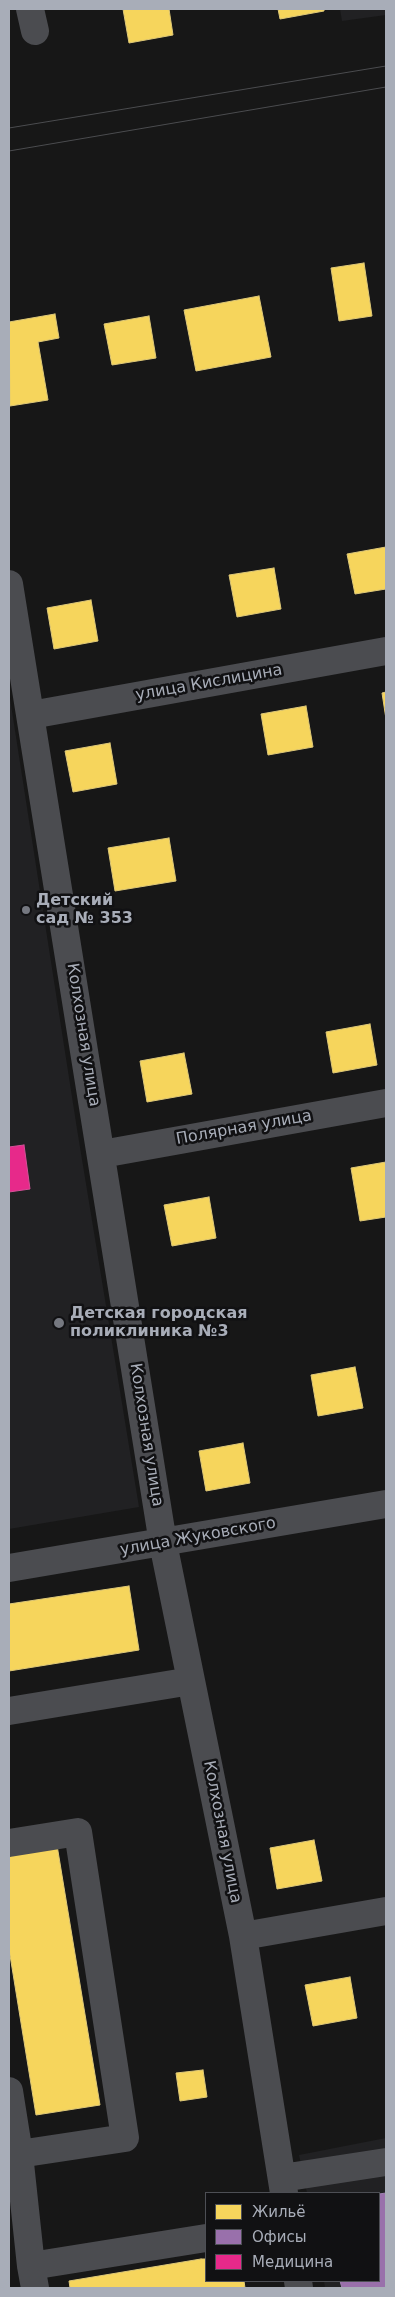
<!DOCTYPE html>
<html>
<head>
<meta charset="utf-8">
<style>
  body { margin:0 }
  #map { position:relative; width:395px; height:2297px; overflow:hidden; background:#171717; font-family:"DejaVu Sans",sans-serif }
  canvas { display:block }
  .frame { position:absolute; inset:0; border:10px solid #a8adb8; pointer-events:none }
  .legend { position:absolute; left:205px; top:2192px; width:175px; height:90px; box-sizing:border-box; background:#111113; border:1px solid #4d4f55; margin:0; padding:6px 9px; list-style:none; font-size:15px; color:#a8adb8 }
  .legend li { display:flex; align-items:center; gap:10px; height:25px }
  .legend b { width:25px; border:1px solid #4d4f55 }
</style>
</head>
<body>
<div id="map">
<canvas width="395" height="2297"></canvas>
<div class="frame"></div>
<ul class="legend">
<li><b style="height:14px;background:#f6d55c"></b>Жильё</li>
<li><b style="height:14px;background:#9970ab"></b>Офисы</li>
<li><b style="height:14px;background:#e7298a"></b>Медицина</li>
</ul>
</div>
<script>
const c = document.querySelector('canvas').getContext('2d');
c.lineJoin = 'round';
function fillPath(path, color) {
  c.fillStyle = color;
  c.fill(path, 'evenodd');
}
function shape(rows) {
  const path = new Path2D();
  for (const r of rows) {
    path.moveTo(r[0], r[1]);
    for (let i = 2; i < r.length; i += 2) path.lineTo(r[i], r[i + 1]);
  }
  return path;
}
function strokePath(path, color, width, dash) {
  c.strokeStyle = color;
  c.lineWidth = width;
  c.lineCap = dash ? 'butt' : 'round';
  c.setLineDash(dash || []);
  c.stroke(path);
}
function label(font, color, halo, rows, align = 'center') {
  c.font = font + ' "DejaVu Sans",sans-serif';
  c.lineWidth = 5;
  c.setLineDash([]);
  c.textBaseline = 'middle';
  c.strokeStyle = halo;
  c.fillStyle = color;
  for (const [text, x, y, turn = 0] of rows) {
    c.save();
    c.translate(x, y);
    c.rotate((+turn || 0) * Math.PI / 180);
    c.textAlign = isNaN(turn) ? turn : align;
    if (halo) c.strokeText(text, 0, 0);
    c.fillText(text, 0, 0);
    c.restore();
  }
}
fillPath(shape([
  [340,9,386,9,386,15,342,21],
  [9,692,77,1129,139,1507,9,1529],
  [386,2138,386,2288,325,2288,324,2281,379,2281,379,2193,307,2193,299,2155]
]), '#212123');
const homes = shape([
  [123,9,169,9,173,35,129,43,123,9],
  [278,9,324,9,324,11,280,19,278,9],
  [364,263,372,316,339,321,331,268,364,263],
  [259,296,271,357,196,371,184,310,259,296],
  [55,314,59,338,38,342,48,400,10,406,9,322,55,314],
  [149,316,156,358,112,365,104,324,149,316],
  [386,547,386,589,355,594,347,554,386,547],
  [274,568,281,609,237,617,229,575,274,568],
  [91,600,98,641,54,649,47,608,91,600],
  [386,692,386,719,382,693,386,692],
  [306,706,313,747,268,755,261,714,306,706],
  [110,743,117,784,73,792,65,751,110,743],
  [169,838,176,881,115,891,108,848,169,838],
  [370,1024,377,1065,333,1073,326,1032,370,1024],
  [184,1053,192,1094,147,1102,140,1061,184,1053],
  [386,1162,386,1217,360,1221,351,1168,386,1162],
  [209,1197,216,1238,172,1246,164,1205,209,1197],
  [355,1367,363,1408,318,1416,311,1375,355,1367],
  [243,1443,250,1483,206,1491,199,1451,243,1443],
  [129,1586,139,1650,9,1671,9,1604,129,1586],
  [56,1839,100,2105,36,2115,9,1949,9,1846,56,1839],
  [314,1840,322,1881,277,1889,270,1848,314,1840],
  [350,1977,357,2018,313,2026,305,1985,350,1977],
  [203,2070,207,2097,180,2101,176,2073,203,2070],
  [201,2259,206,2259,206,2281,244,2281,245,2288,70,2288,69,2281,201,2259]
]);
fillPath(homes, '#f6d55c');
strokePath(homes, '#dfc978', 1);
const offices = shape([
  [386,2193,386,2288,342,2288,340,2281,379,2281,379,2194,386,2193]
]);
fillPath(offices, '#9970ab');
strokePath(offices, '#9e82af', 1);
const health = shape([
  [24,1145,30,1189,9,1192,9,1147,24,1145]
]);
fillPath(health, '#e7298a');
strokePath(health, '#d45198', 1);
strokePath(shape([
  [30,9,35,31],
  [9,584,163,1543,243,1936,284,2193],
  [31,715,386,651],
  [102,1154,386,1103],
  [9,1568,386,1504],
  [9,1711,191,1681],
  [9,1843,78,1832,125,2138,19,2154,9,2091],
  [243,1936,386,1911],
  [19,2154,31,2266],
  [282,2178,386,2162],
  [298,2281,299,2288],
  [35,2288,31,2266,206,2238]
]), '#4b4c50', 28);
strokePath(shape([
  [9,128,386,66],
  [9,151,386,87]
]), '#4b4c4f', 1);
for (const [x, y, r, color] of [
  [26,910,5,"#757880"],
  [59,1323,6,"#757880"]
]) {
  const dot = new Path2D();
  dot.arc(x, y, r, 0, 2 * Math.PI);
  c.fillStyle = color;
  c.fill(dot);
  strokePath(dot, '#111113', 2);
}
label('16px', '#a8adb8', '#111113', [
  ["улица Кислицина",209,683,-10],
  ["Колхозная улица",83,1035,81],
  ["Полярная улица",244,1128,-10],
  ["Колхозная улица",146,1435,81],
  ["улица Жуковского",198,1537,-10],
  ["Колхозная улица",222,1832,79]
]);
label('bold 16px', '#a8adb8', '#111113', [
  ["Детский",36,901],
  ["сад № 353",36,919],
  ["Детская городская",70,1314],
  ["поликлиника №3",70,1332]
], 'left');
</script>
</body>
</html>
